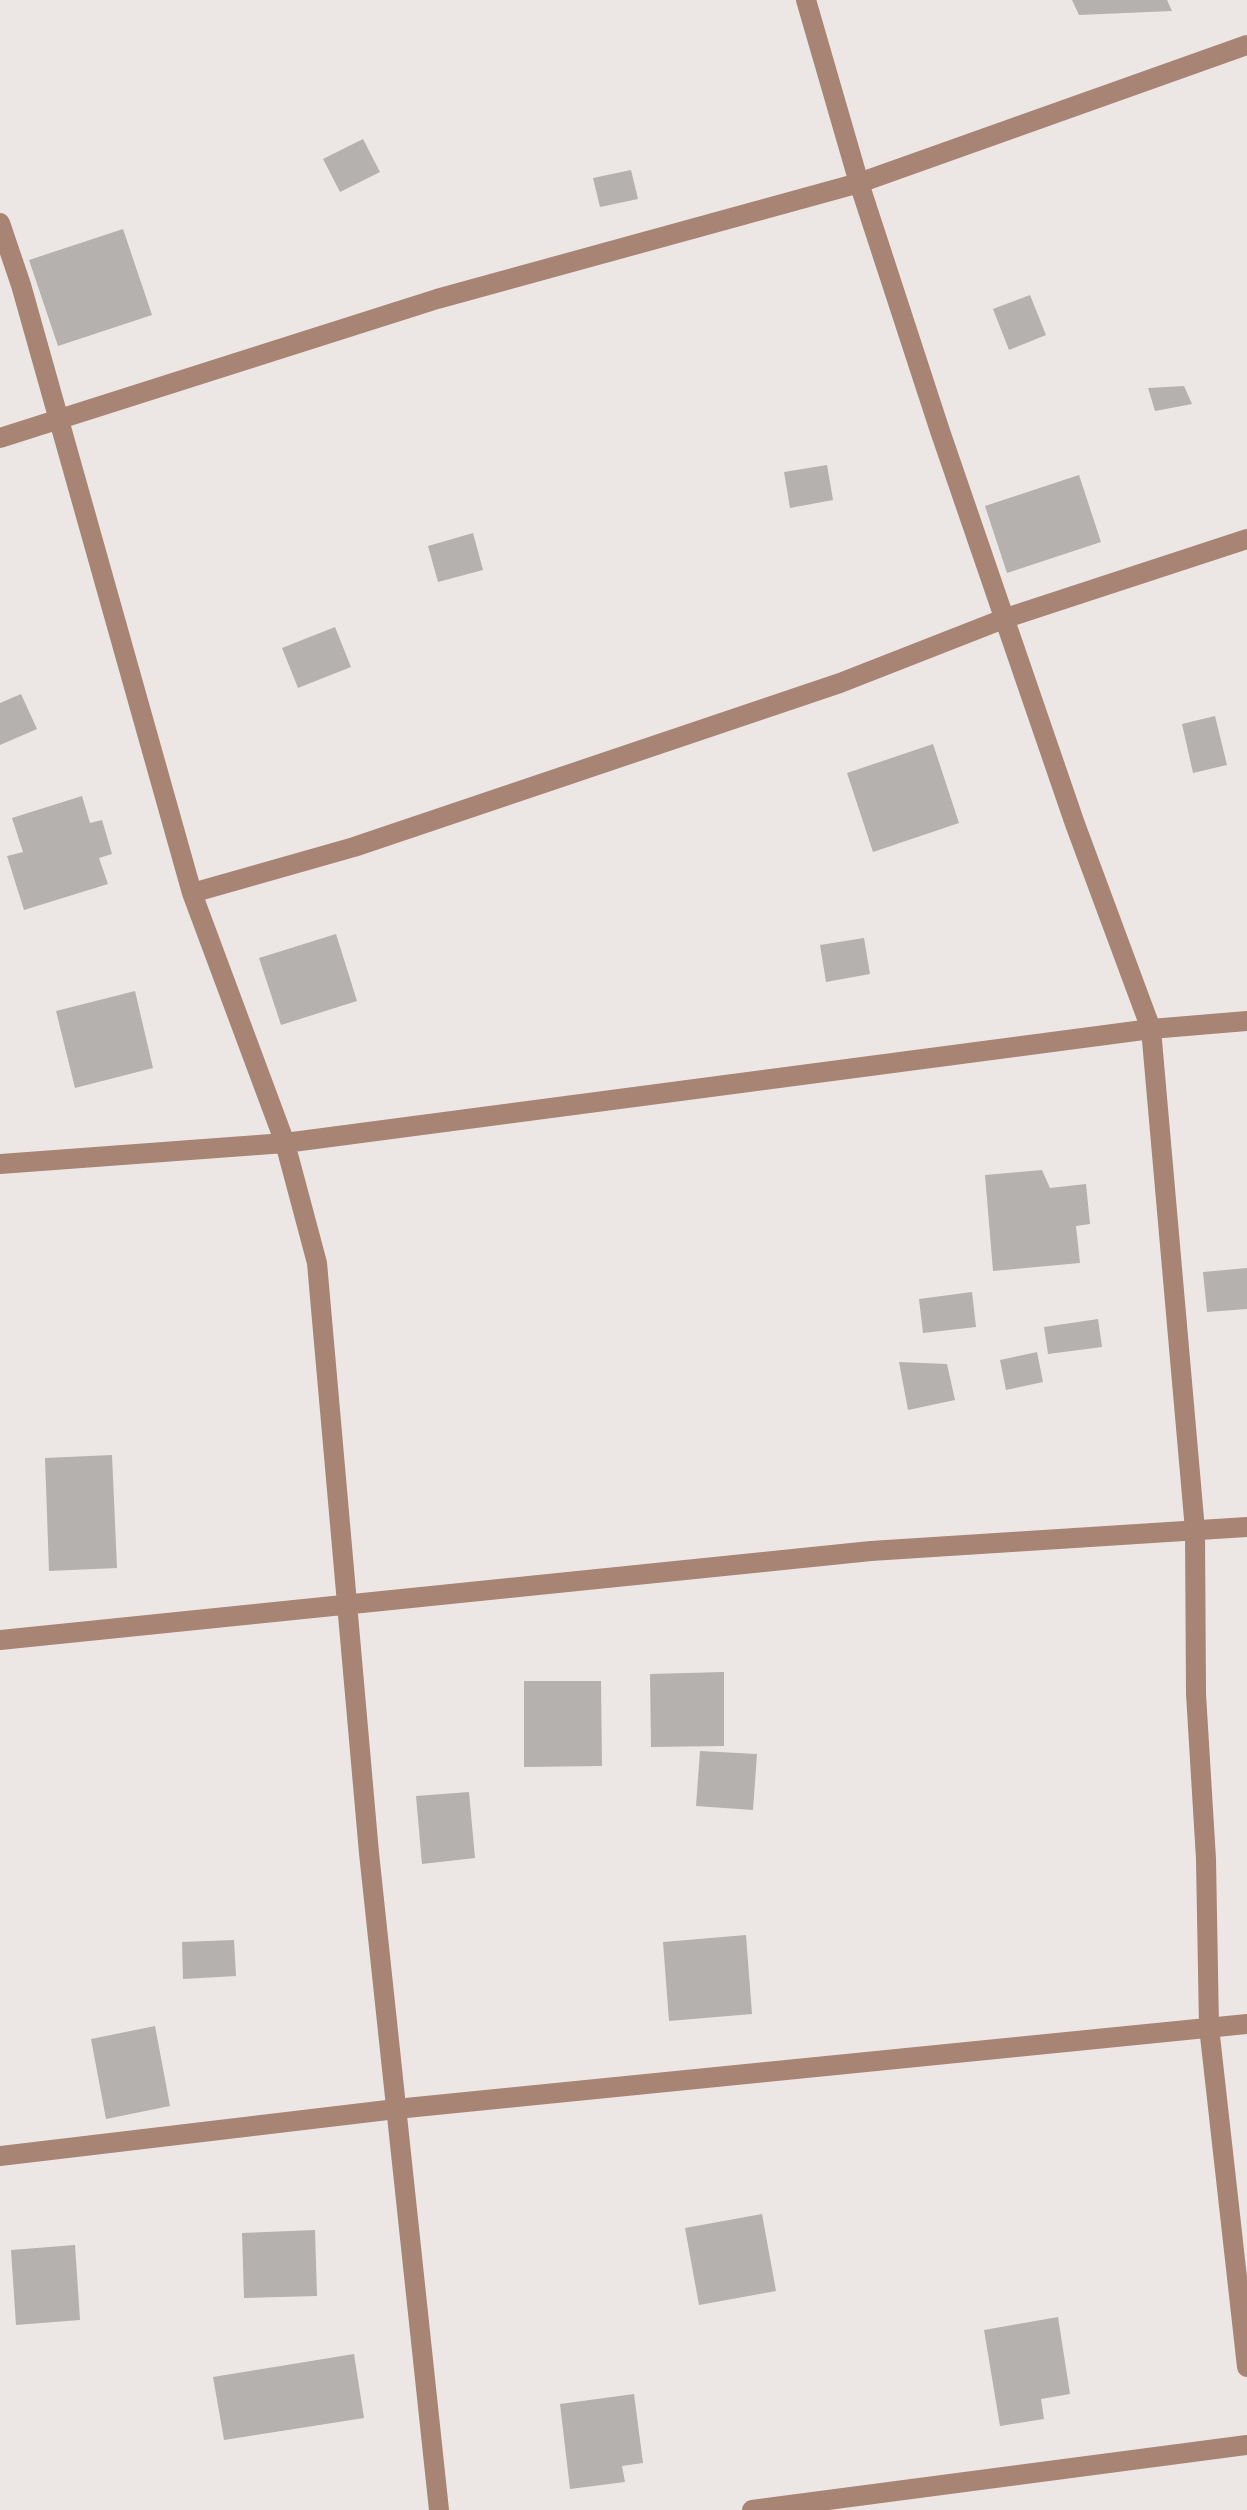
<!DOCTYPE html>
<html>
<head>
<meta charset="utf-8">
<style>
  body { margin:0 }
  canvas { display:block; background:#ece7e5 }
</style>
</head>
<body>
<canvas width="1247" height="2510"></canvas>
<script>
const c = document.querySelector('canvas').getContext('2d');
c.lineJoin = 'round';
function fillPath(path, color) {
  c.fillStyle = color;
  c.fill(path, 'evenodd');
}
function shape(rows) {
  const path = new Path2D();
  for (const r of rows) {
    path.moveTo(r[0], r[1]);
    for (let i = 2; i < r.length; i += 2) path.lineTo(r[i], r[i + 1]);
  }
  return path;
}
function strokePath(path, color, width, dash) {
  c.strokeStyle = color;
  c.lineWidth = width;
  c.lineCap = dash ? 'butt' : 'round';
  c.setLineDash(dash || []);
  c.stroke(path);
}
fillPath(shape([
  [1072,0,1167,0,1172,11,1079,15],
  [363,139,380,172,340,192,323,159],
  [631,170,638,199,600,207,593,178],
  [123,229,152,315,58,346,29,260],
  [1030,295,1046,335,1009,350,993,309],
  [1184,386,1192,404,1155,411,1148,388],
  [827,465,833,500,790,508,784,472],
  [1079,475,1101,542,1007,573,985,506],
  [473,533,483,570,438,582,428,546],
  [335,627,351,667,298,688,282,648],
  [21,694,37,729,0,745,0,703],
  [1215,716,1227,765,1193,773,1182,724],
  [933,744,959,823,873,852,847,773],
  [82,796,90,823,102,820,112,854,99,858,108,884,24,910,7,856,23,852,12,818],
  [336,934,357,1001,281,1025,259,958],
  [864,938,870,974,826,982,820,945],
  [135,991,153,1068,75,1088,56,1011],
  [1042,1170,1050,1188,1086,1184,1090,1224,1076,1226,1080,1263,993,1271,985,1175],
  [1247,1268,1247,1309,1207,1312,1203,1272],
  [972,1292,976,1327,923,1333,919,1299],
  [1098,1319,1102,1347,1048,1354,1044,1327],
  [1037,1352,1043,1382,1006,1390,1000,1360],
  [899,1362,947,1364,955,1400,908,1410],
  [112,1455,117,1568,49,1571,45,1458],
  [724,1672,724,1746,651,1747,650,1674],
  [524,1681,601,1681,602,1766,524,1767],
  [700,1751,757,1754,753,1810,696,1806],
  [469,1792,475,1858,422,1864,416,1796],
  [746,1935,752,2014,669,2021,663,1942],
  [234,1940,236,1976,183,1979,182,1942],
  [155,2026,170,2106,106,2119,91,2039],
  [762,2214,776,2291,699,2305,685,2228],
  [315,2230,317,2296,244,2298,242,2233],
  [75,2245,80,2320,16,2325,11,2250],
  [1058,2317,1070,2394,1041,2399,1044,2419,1000,2426,984,2330],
  [354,2354,364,2418,224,2440,213,2377],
  [634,2394,643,2463,622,2466,625,2482,570,2489,560,2404]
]), '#b5b1af');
strokePath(shape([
  [806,0,859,183,940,431,1075,824,1151,1029,1195,1530,1196,1694,1206,1859,1209,2027,1247,2367],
  [0,223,21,285,192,893,285,1143,317,1263,369,1853,439,2510],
  [0,438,437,299,859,183,1247,45],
  [192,893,354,847,840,683,1006,618,1247,539],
  [0,1164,285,1143,1151,1029,1247,1021],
  [0,1640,871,1551,1247,1527],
  [0,2156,396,2109,1247,2024],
  [752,2510,1247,2445]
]), '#a88474', 20);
</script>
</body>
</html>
